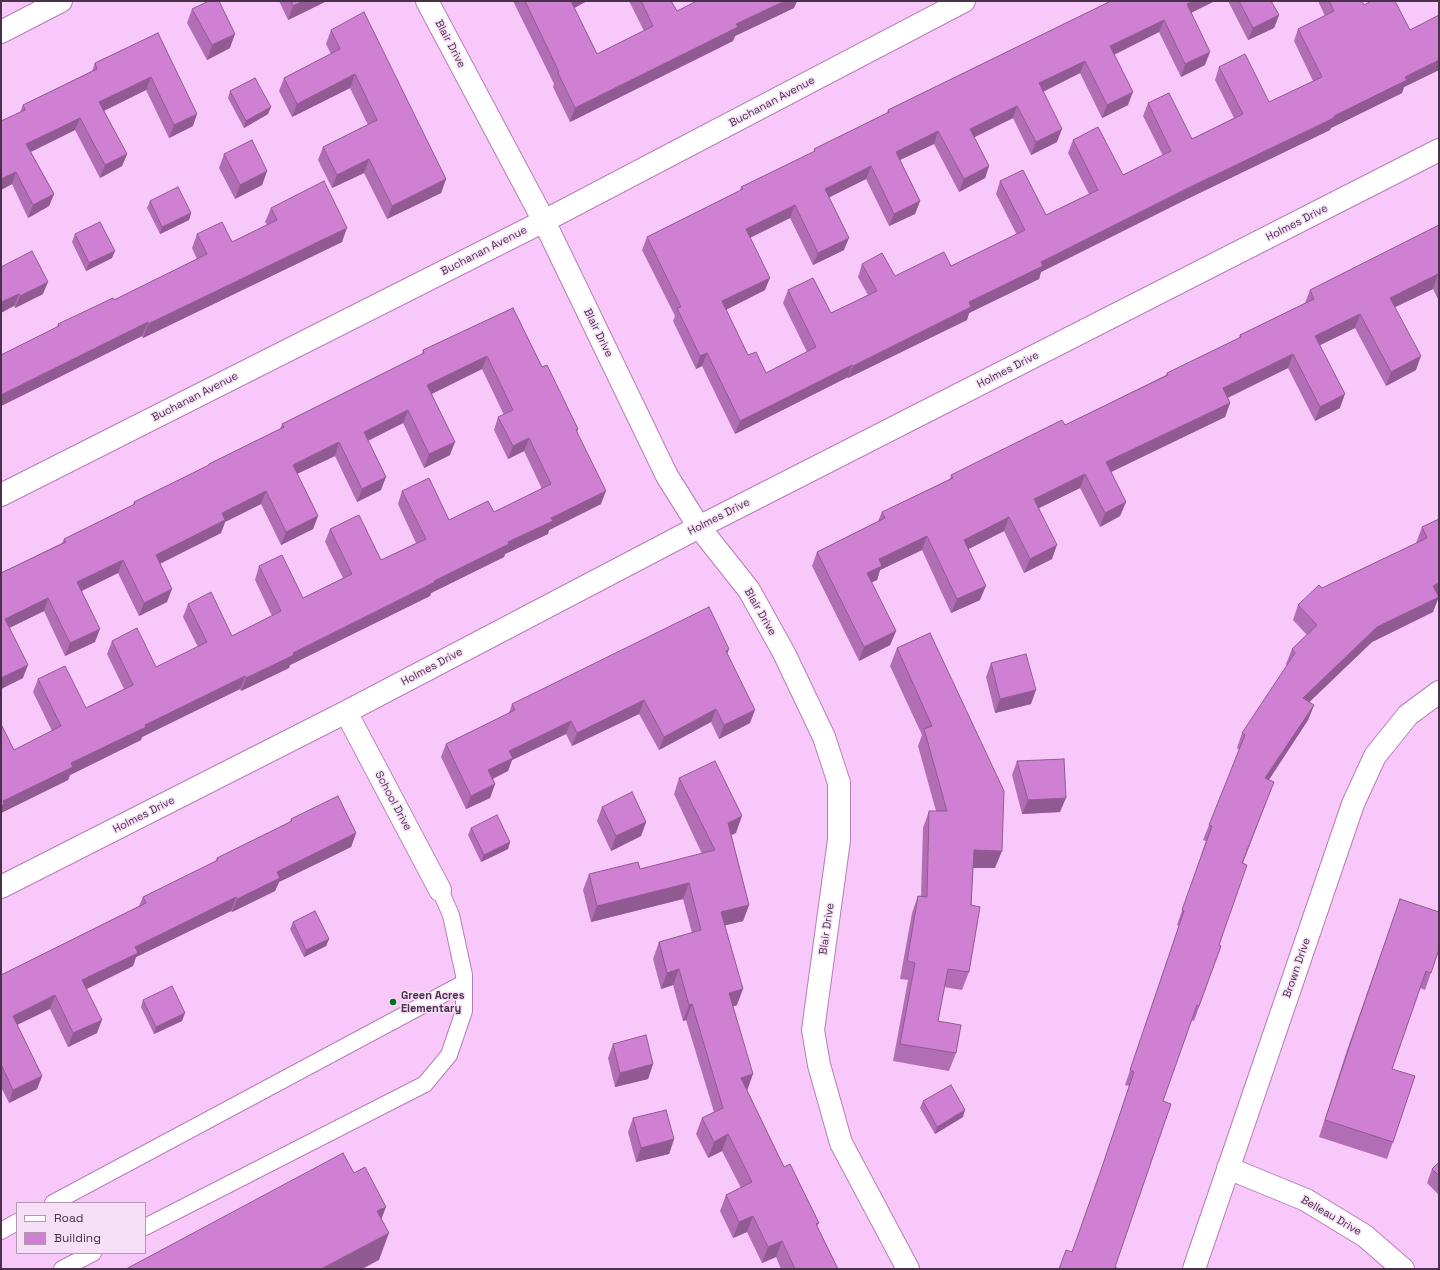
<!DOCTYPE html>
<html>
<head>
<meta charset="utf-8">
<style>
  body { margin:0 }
  #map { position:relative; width:1440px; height:1270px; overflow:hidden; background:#f9c8fa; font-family:"Space Grotesk",sans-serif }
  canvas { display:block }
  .frame { position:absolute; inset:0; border:2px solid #49314a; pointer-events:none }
  .legend { position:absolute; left:16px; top:1202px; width:130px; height:52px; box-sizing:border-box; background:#f7dff8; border:1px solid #b199b2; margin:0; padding:5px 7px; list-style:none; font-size:12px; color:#49314a }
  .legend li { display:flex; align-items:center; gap:8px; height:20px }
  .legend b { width:20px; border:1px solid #b199b2 }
</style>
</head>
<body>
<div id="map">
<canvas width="1440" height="1270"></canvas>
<div class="frame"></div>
<ul class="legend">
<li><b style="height:5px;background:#fff"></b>Road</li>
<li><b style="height:11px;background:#cf80d2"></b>Building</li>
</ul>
</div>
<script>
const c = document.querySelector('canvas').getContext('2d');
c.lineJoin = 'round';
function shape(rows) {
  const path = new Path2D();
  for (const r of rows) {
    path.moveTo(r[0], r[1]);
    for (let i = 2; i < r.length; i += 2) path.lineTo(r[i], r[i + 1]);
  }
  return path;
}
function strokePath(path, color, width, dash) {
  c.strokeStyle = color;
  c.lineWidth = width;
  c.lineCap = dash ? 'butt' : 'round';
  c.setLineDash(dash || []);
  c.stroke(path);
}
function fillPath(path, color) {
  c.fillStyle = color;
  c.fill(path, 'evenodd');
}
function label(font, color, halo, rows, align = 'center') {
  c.font = font + ' "Space Grotesk",sans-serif';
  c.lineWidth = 3;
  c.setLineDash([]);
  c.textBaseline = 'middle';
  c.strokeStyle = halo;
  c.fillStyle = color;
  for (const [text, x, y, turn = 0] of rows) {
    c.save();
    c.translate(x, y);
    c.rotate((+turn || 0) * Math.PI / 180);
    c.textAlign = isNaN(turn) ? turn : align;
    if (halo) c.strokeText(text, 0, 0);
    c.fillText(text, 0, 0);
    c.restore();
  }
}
const service = shape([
  [53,1203,464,983],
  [145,1227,425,1084,449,1055,464,1011,464,975,451,915,440,890],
  [1,1231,17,1222],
  [62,1269,93,1253]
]);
const minor = shape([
  [427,1,544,221,667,476,699,527,749,590,784,653,824,737,839,783,839,840,813,1030,819,1065,841,1143,908,1269],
  [1,32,61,1],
  [1,495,544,221,964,1],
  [346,712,440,890],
  [1,887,346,712,699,527,1439,150],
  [1228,1168,1306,1200,1365,1236,1403,1269],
  [1194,1269,1353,804,1375,756,1408,715,1439,692]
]);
strokePath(service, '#b77db8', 18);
strokePath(minor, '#b77db8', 24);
strokePath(service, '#fff', 16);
strokePath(minor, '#fff', 22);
fillPath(shape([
  [279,1,327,1,288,20],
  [513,1,587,1,574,8,597,54,644,31,629,1,671,1,677,11,797,1,794,8,735,36,733,41,570,122,553,87,554,84],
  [1111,1,1215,1,1191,13,1205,65,1181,77,1159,32,1114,55,1128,105,1102,118,1080,73,1043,92,1057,142,1031,155,1013,118,974,137,989,166,985,178,959,192,934,144,900,160,920,201,915,214,889,226,866,179,829,197,844,250,813,265,790,218,750,238,765,290,726,310,748,355,766,373,807,352,783,303,788,290,831,313,868,295,858,277,862,264,895,276,951,266,1017,235,996,194,1000,181,1046,215,1089,194,1068,153,1073,140,1123,175,1163,156,1143,116,1148,103,1192,139,1234,118,1215,80,1219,67,1269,102,1313,81,1294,41,1298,29,1325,16,1318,1,1362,1,1364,5,1410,30,1439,15,1439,70,1404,87,1402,93,1331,128,1330,130,1183,201,1041,272,1039,279,969,313,967,320,848,378,848,377,735,434,702,366,696,369,673,321,675,316,642,250,647,237,740,191,741,187,814,152,814,149,887,113,888,110],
  [1228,1,1271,1,1279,15,1274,28,1248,40],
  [192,9,230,48,207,60,187,23],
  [331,30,446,179,441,193,387,219,364,173,332,188,318,160,323,147,368,125,350,88,292,117,279,91,284,78,331,54,326,44],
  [158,33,193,126,169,138,146,90,104,111,127,154,122,166,100,178,75,130,31,152,54,194,49,206,28,218,12,184,1,190,1,121,20,112,23,105,92,71,95,63],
  [230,91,271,107,268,114,244,128,228,98],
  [224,154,267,171,262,185,235,199,219,168],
  [150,201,191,213,189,220,160,234,147,208],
  [271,208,342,242,143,338,142,336,1,406,1,355,57,327,58,324,114,300,197,259,192,248,197,234,232,242,267,225,265,222],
  [1439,225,1439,301,1433,289,1395,307,1416,370,1386,386,1355,328,1320,345,1340,408,1315,421,1288,368,1228,398,1230,403,1225,417,1110,472,1126,502,1120,516,1100,527,1080,488,1039,508,1052,559,1024,573,1004,531,968,549,980,600,951,613,922,550,880,570,877,580,871,582,896,631,890,645,859,661,812,566,817,552,878,521,882,512,950,479,951,475,1065,425,1166,375,1167,373,1239,338,1240,335,1305,303,1310,290],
  [75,234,112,258,86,271,72,242],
  [1,267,43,294,15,308],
  [513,308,542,367,578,429,577,432,601,504,549,530,548,534,505,554,504,557,431,593,430,596,290,665,289,668,241,691,240,689,142,737,141,740,70,775,68,780,1,813,1,724,14,750,52,731,33,692,38,679,86,708,124,689,107,654,112,641,156,667,198,647,183,617,188,604,232,636,272,616,255,580,259,566,303,598,343,578,325,542,330,529,381,560,416,543,398,504,402,491,449,520,494,512,542,489,524,451,508,459,494,430,498,417,504,415,482,369,432,394,450,455,424,468,403,423,368,441,381,490,357,502,335,456,297,474,318,516,313,529,281,545,261,504,225,522,221,533,160,564,167,602,139,616,118,573,82,591,95,642,65,656,44,611,9,628,23,678,1,689,1,573,62,543,64,539,133,505,134,502,208,466,209,464,280,429,282,424,422,354,423,350],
  [1439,519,1439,596,1438,596,1433,612,1372,642,1309,702,1314,705,1308,720,1269,780,1274,782,1243,863,1219,945,1221,946,1194,1021,1191,1020,1072,1252,1096,1185,1129,1086,1125,1085,1179,926,1177,925,1206,841,1203,840,1239,750,1237,748,1242,733,1287,666,1286,664,1292,649,1307,635,1293,620,1298,605,1322,588,1416,543,1422,527],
  [930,633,995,868,973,868,969,972,962,990,944,987,938,1021,956,1053,949,1071,893,1061,908,980,900,979,912,913,918,896,921,896,923,828,929,811,936,811,918,746,922,735,890,666,897,648],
  [727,654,750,723,719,739,711,722,659,750,639,714,572,746,566,734,512,760,508,771,493,779,495,784,490,798,466,809,441,757,446,744,509,713,512,704],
  [991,663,1031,704,995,713,986,677],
  [1017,761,1060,812,1022,814,1012,775],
  [679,778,736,833,731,835,749,905,743,921,725,925,737,1005,733,1007,747,1090,784,1167,819,1223,817,1226,838,1269,781,1269,776,1257,762,1263,747,1232,733,1238,720,1211,726,1195,741,1188,722,1151,708,1158,696,1134,702,1118,714,1112,686,1020,683,1021,673,985,661,989,653,959,659,942,692,933,683,899,591,922,583,890,589,874,640,869,702,854,674,794],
  [602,807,646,822,641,836,611,851,597,821],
  [291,819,356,833,351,847,279,882,275,891,232,912,231,911,136,957,133,966,87,989,97,1033,68,1047,50,1009,17,1025,42,1076,37,1089,9,1103,1,1087,1,975,139,906,143,897,215,862,217,858,290,822],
  [471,828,510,842,508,849,481,862,468,835],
  [1400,899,1439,949,1425,990,1420,988,1392,1069,1393,1142,1387,1159,1319,1137,1347,1050],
  [293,922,329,939,326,946,304,957,290,929],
  [143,1000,182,1021,154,1034,141,1007],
  [613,1044,653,1064,648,1079,615,1087,608,1058],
  [923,1101,963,1117,935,1134,920,1108],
  [633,1118,674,1139,669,1154,636,1162,628,1132],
  [1439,1162,1439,1195,1427,1183,1432,1169]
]), '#b26eb5');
fillPath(shape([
  [303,1,327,1,288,20,293,6],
  [569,1,587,1,565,13],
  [785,1,797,1,794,8,735,36,733,41,570,122,575,108,736,24],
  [1193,1,1215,1,1182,17,1187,4],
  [1279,15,1274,28,1248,40,1253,28],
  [1164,20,1159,32,1105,59,1110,46],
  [235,34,230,48,207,60,212,45],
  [1210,52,1205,65,1181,77,1185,64],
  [1439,60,1439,70,1404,87,1402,93,1331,128,1330,130,1183,201,1041,272,1039,279,969,313,967,320,848,378,853,366,969,302,1041,262,1334,116,1405,77],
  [1085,61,1080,73,1034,96,1039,83],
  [355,74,350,88,292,117,297,104],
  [151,77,146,90,95,115,99,102],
  [1133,92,1128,105,1102,118,1107,105],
  [1017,106,1013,118,965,142,970,129],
  [271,107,268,114,244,128,246,121],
  [197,114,193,126,169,138,174,125],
  [80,118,75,130,22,156,26,144],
  [1062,129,1057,142,1031,155,1036,142],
  [938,131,934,144,891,164,896,152],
  [127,154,122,166,100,178,105,165],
  [369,159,364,173,332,188,337,175],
  [871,166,866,179,820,202,825,189],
  [989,166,985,178,959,192,964,179],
  [267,171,262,185,235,199,240,185],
  [16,172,12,184,1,190,1,179],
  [446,179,441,193,387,219,392,206],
  [54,194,49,206,28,218,33,205],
  [920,201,915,214,889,226,894,214],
  [795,205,790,218,741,242,746,229],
  [191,213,189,220,160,234,162,227],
  [347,228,342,242,143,338,148,324],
  [849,238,844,250,813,265,818,253],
  [115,251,112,258,86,271,89,263],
  [1438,274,1433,289,1385,312,1390,298],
  [770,278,765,290,717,314,722,301],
  [48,282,43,294,15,308,20,296],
  [19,294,14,306,1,313,1,302],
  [1360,314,1355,328,1310,350,1315,336],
  [148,322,142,336,1,406,1,395],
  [707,353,702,366,696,369,700,356],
  [1293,354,1288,368,1218,402,1223,388],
  [487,356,482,369,423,398,427,385],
  [1421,356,1416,370,1386,386,1391,372],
  [852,365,848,377,735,434,740,421],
  [1345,394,1340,408,1315,421,1320,407],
  [1230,403,1225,417,1101,477,1106,462],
  [408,410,403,423,359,445,364,432],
  [529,438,524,451,508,459,513,446],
  [339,442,335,456,288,478,293,465],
  [455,442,450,455,424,468,429,454],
  [1085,474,1080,488,1029,513,1034,499],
  [386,477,381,490,357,502,362,489],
  [266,491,261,504,225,522,221,533,151,568,156,555,222,513],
  [606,491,601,504,549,530,548,534,505,554,504,557,431,593,430,596,290,665,289,668,241,691,246,678,293,653,508,542,551,518],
  [1126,502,1120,516,1100,527,1105,513],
  [318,516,313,529,281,545,286,532],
  [1009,517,1004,531,959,554,964,540],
  [927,536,922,550,880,570,877,580,862,587,867,573,879,559],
  [1057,545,1052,559,1024,573,1030,559],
  [123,560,118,573,73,595,77,582],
  [1439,583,1439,596,1428,601,1433,586],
  [986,586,980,600,951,613,957,599],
  [172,589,167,602,139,616,144,603],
  [1439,597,1433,612,1372,642,1298,713,1303,698,1377,627],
  [48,598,44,611,1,632,5,619],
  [100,629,95,642,65,656,70,643],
  [896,631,890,645,859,661,864,647],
  [729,649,724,662,726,651],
  [28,665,23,678,1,689,1,678],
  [245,676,240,689,142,737,141,740,70,775,68,780,1,813,1,806,3,801,71,763,145,725],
  [1036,690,1031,704,995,713,1000,699],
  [644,700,639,714,572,746,577,733],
  [1314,705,1308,720,1260,793,1265,778],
  [716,709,711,722,659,750,664,737],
  [755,710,750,723,719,739,724,725],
  [571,721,566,734,512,760,508,771,483,783,488,770,509,751],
  [495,784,490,798,466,809,471,796],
  [1066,798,1060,812,1022,814,1028,800],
  [742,816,736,833,722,839,728,823],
  [646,822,641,836,611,851,616,836],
  [356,833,351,847,279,882,275,891,232,912,237,899,277,872],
  [510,842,508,849,481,862,484,855],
  [974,850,1002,851,995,868,967,868],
  [689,883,683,899,591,922,597,906],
  [236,897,231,911,136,957,133,966,78,993,82,980,135,947],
  [749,905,743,921,715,928,721,912],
  [329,939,326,946,304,957,306,950],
  [679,969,673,985,661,989,667,973],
  [743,989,737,1005,723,1009,729,993],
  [55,995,50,1009,8,1029,13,1016],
  [692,1004,686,1020,683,1021,689,1005],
  [185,1013,182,1021,154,1034,156,1027],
  [102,1020,97,1033,68,1047,73,1033],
  [653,1064,648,1079,615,1087,620,1073],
  [753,1074,747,1091,741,1078],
  [42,1076,37,1089,9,1103,13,1090],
  [965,1110,963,1117,935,1134,937,1127],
  [728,1134,722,1151,708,1158,714,1142],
  [674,1139,669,1154,636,1162,641,1148],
  [386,1207,376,1233,377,1211],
  [753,1216,747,1232,733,1238,739,1222],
  [389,1233,379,1260,362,1269,321,1269],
  [782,1241,776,1257,762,1263,768,1247]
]), '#915a93');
const building = shape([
  [209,1,219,1,235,34,212,45,192,9,209,1],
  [291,1,303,1,293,6,291,1],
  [525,1,571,1,597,54,653,26,641,1,671,1,677,11,697,1,785,1,736,24,738,27,575,108,558,73,559,72,525,1],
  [1111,1,1193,1,1187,4,1210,52,1185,64,1164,20,1110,46,1133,92,1107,105,1085,61,1039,83,1062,129,1036,142,1017,106,970,129,989,166,964,179,938,131,896,152,920,201,894,214,871,166,825,189,849,238,818,253,795,205,746,229,770,278,722,301,748,355,756,352,766,373,816,347,788,290,813,278,831,313,877,291,862,264,882,253,895,276,944,252,951,266,1025,230,1000,181,1023,170,1046,215,1098,190,1073,140,1098,127,1123,175,1171,151,1148,103,1169,93,1192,139,1243,114,1219,67,1245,54,1269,102,1322,77,1298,29,1334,11,1329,1,1362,1,1364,5,1371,1,1395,1,1410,30,1439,15,1439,60,1405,77,1407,80,1334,116,1334,118,1188,188,1041,262,1043,266,969,302,971,307,853,366,852,365,740,421,707,353,700,356,677,308,681,307,647,237,743,189,741,187,815,151,814,149,889,112,888,110,1111,1],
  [1239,1,1271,1,1279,15,1253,28,1239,1],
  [364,12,446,179,392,206,369,159,337,175,323,147,377,120,355,74,297,104,284,78,340,49,331,30,364,12],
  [158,33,197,114,174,125,151,77,99,102,127,154,105,165,80,118,26,144,54,194,33,205,16,172,1,179,1,121,25,110,23,105,97,69,95,63,158,33],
  [255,78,271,107,246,121,230,91,255,78],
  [252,140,267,171,240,185,224,154,252,140],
  [324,181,347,228,148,324,148,322,1,395,1,355,59,326,58,324,113,298,114,300,207,254,197,234,222,222,232,242,277,220,271,208,324,181],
  [178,187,191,213,162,227,150,201,178,187],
  [100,222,115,251,89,263,75,234,100,222],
  [1439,225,1439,276,1438,274,1390,298,1421,356,1391,372,1360,314,1315,336,1345,394,1320,407,1293,354,1223,388,1230,403,1106,462,1126,502,1105,513,1085,474,1034,499,1057,545,1030,559,1009,517,964,540,986,586,957,599,927,536,879,559,882,566,867,573,896,631,864,647,817,552,885,518,882,512,953,478,951,475,1062,420,1065,425,1168,375,1167,373,1241,337,1240,335,1314,299,1310,290,1439,225],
  [32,251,48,282,20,296,19,294,1,302,1,267,32,251],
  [513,308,542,367,547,365,578,429,576,430,606,491,551,518,553,521,508,542,509,544,434,581,435,582,293,653,294,655,246,678,245,676,145,725,146,727,71,763,73,767,3,801,4,804,1,806,1,724,14,750,61,726,38,679,65,666,86,708,133,685,112,641,137,628,156,667,207,642,188,604,211,592,232,636,281,611,259,566,282,555,303,598,352,574,330,529,359,515,381,560,426,539,402,491,429,478,449,520,488,501,494,512,551,484,529,438,513,446,498,417,513,410,487,356,427,385,455,442,429,454,408,410,364,432,386,477,362,489,339,442,293,465,318,516,286,532,266,491,222,513,225,520,156,555,172,589,144,603,123,560,77,582,100,629,70,643,48,598,5,619,28,665,1,678,1,573,66,542,64,539,135,504,134,502,209,465,209,464,284,427,282,424,424,353,423,350,513,308],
  [1439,519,1439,583,1433,586,1439,597,1377,627,1303,698,1314,705,1265,778,1274,782,1242,863,1247,865,1219,945,1221,946,1199,1006,1197,1005,1163,1101,1171,1104,1115,1267,1116,1267,1116,1269,1059,1269,1066,1250,1072,1252,1101,1170,1134,1072,1130,1070,1184,911,1182,910,1212,826,1209,825,1245,735,1242,733,1295,653,1292,649,1317,625,1298,605,1319,585,1322,588,1427,538,1422,527,1439,519],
  [709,607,729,649,726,651,755,710,724,725,716,709,664,737,644,700,577,733,571,721,509,751,513,758,488,770,495,784,471,796,446,744,515,710,512,704,709,607],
  [930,633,1004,791,1002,851,974,850,971,905,980,907,969,972,948,969,938,1021,961,1025,956,1053,900,1044,915,963,907,961,918,896,927,897,929,811,947,811,924,729,932,726,897,648,930,633],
  [1026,654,1036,690,1000,699,991,663,1026,654],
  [1064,759,1066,798,1028,800,1017,761,1064,759],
  [715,761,742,816,728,823,749,905,721,912,743,989,729,993,753,1074,741,1078,784,1167,790,1164,819,1223,816,1224,838,1269,795,1269,782,1241,768,1247,753,1216,739,1222,726,1195,752,1182,728,1134,714,1142,702,1118,723,1108,692,1004,689,1005,679,969,667,973,659,942,701,930,689,883,597,906,589,874,638,862,640,869,715,850,679,778,715,761],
  [632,792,646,822,616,836,602,807,632,792],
  [338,796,356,833,277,872,280,878,237,899,236,897,135,947,138,953,82,980,102,1020,73,1033,55,995,13,1016,42,1076,13,1090,1,1064,1,975,146,903,143,897,218,860,217,858,292,821,291,819,338,796],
  [497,815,510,842,484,855,471,828,497,815],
  [1400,899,1439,912,1439,949,1431,973,1426,971,1392,1069,1415,1076,1393,1142,1325,1120,1354,1033,1400,899],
  [315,911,329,939,306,950,293,922,315,911],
  [172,986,185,1013,156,1027,143,1000,172,986],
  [646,1035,653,1064,620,1073,613,1044,646,1035],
  [951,1085,965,1110,937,1127,923,1101,951,1085],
  [666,1110,674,1139,641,1148,633,1118,666,1110],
  [343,1153,354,1173,365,1167,386,1207,377,1211,389,1233,321,1269,126,1269,343,1153],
  [1439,1162,1439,1176,1432,1169,1439,1162]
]);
fillPath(building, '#cf80d2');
strokePath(building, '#915a93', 1);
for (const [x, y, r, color] of [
  [393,1002,4,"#036f20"]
]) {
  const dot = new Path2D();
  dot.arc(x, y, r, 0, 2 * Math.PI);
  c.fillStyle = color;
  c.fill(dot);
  strokePath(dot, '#f7dff8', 1.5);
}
label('11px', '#49314a', '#f7dff8', [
  ["Blair Drive",450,44,62],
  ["Buchanan Avenue",772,102,-28],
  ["Holmes Drive",1297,223,-27],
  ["Buchanan Avenue",484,251,-27],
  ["Blair Drive",598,333,64],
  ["Holmes Drive",1008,370,-27],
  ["Buchanan Avenue",195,397,-27],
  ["Holmes Drive",719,517,-27],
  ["Blair Drive",760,612,60],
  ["Holmes Drive",432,667,-28],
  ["School Drive",393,801,62],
  ["Holmes Drive",144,815,-27],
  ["Blair Drive",827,929,-82],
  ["Brown Drive",1297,968,-71],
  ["Belleau Drive",1331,1216,30]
]);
label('bold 11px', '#49314a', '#f7dff8', [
  ["Green Acres",401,996],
  ["Elementary",401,1009]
], 'left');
</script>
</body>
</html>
